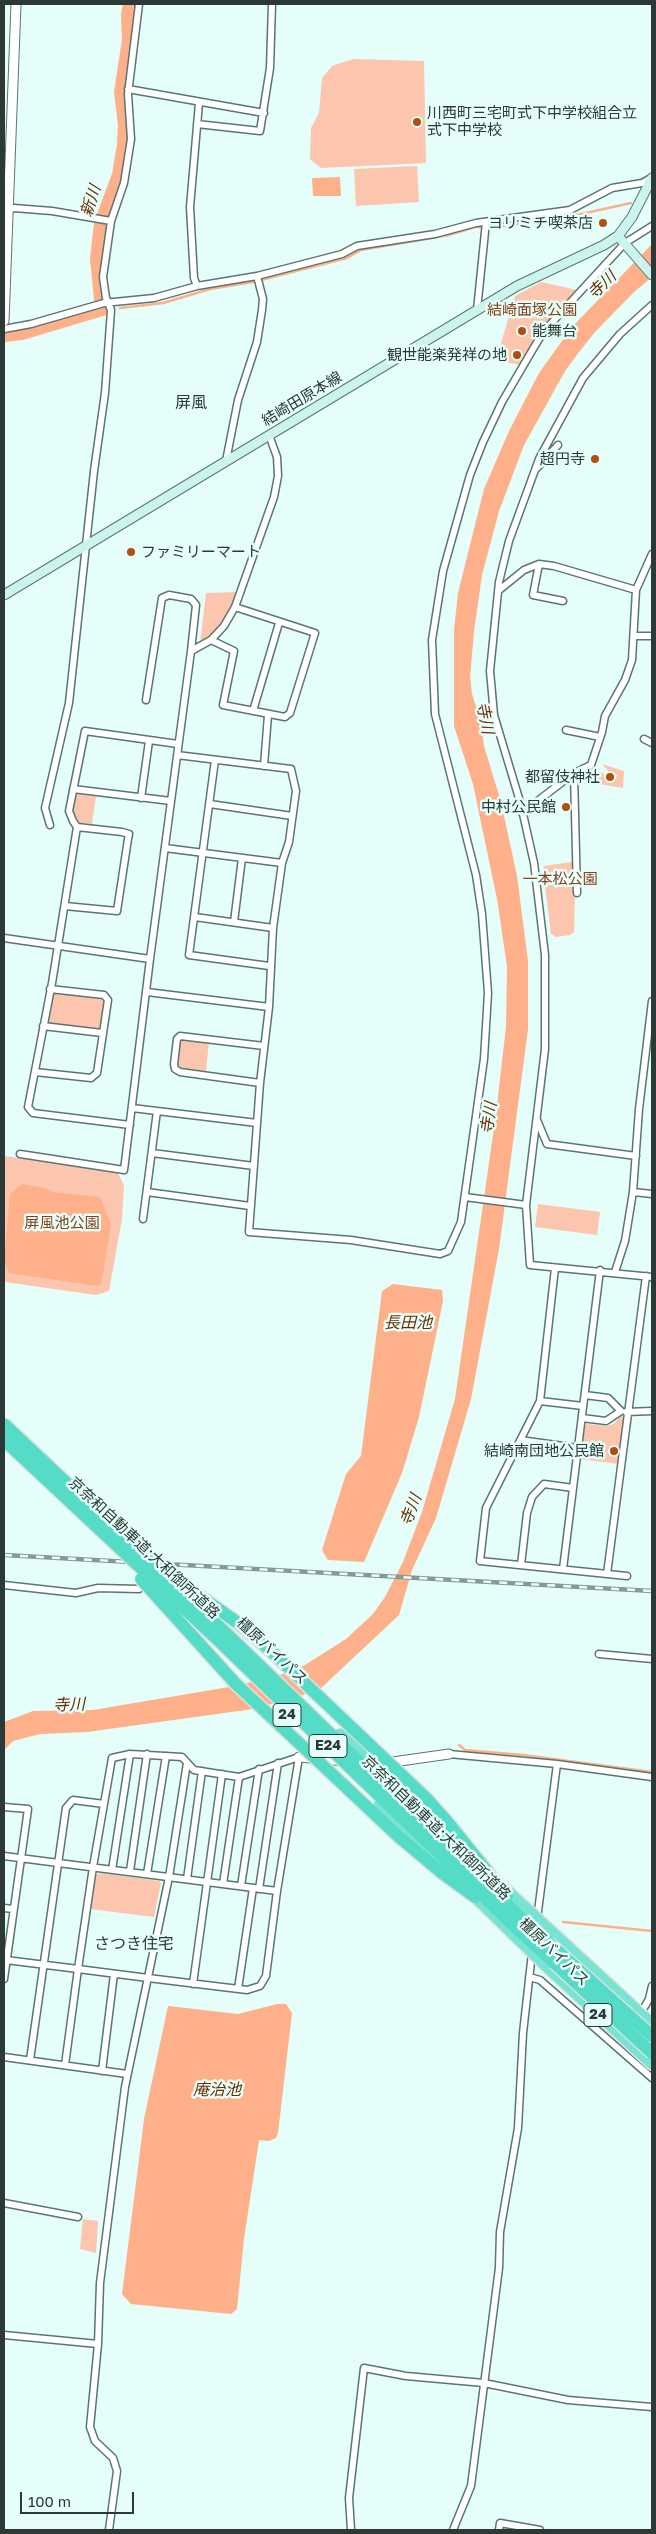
<!DOCTYPE html>
<html>
<head>
<meta charset="utf-8">
<style>
  body { margin:0 }
  #map { position:relative; width:656px; height:2534px; overflow:hidden; background:#e5fef9; font-family:"Golos Text",sans-serif }
  canvas { display:block }
  .frame { position:absolute; inset:0; border:5px solid #2c3936; pointer-events:none }
  .scale { position:absolute; left:20px; top:2492px; width:114px; height:22px; box-sizing:border-box; border:2px solid #2c3936; border-top:0; padding-left:6px; font-size:15px; line-height:18px; white-space:nowrap; color:#2c3936; -webkit-text-stroke:4px #e5fef9; paint-order:stroke }
</style>
</head>
<body>
<div id="map">
<canvas width="656" height="2534"></canvas>
<div class="frame"></div>
<div class="scale">100 m</div>
</div>
<script>
const c = document.querySelector('canvas').getContext('2d');
c.lineJoin = 'round';
function fillPath(path, color) {
  c.fillStyle = color;
  c.fill(path, 'evenodd');
}
function shape(rows) {
  const path = new Path2D();
  for (const r of rows) {
    path.moveTo(r[0], r[1]);
    for (let i = 2; i < r.length; i += 2) path.lineTo(r[i], r[i + 1]);
  }
  return path;
}
function strokePath(path, color, width, dash) {
  c.strokeStyle = color;
  c.lineWidth = width;
  c.lineCap = dash ? 'butt' : 'round';
  c.setLineDash(dash || []);
  c.stroke(path);
}
function label(font, color, halo, rows, align = 'center') {
  c.font = font + ' "Golos Text","Noto Sans JP",sans-serif';
  c.lineWidth = 5;
  c.setLineDash([]);
  c.textBaseline = 'middle';
  c.strokeStyle = halo;
  c.fillStyle = color;
  for (const [text, x, y, turn = 0] of rows) {
    c.save();
    c.translate(x, y);
    c.rotate((+turn || 0) * Math.PI / 180);
    c.textAlign = isNaN(turn) ? turn : align;
    if (halo) c.strokeText(text, 0, 0);
    c.fillText(text, 0, 0);
    c.restore();
  }
}
fillPath(shape([
  [353,59,424,61,426,163,321,168,310,159,311,128,319,113,322,78,332,66],
  [417,166,419,202,356,206,354,169],
  [541,282,577,290,540,332,520,365,496,360,515,296],
  [236,592,231,608,217,631,200,644,206,593],
  [602,764,624,771,623,788,599,784,596,774,602,772,607,778,615,780,617,775,609,772],
  [81,793,96,795,92,824,79,823,74,817,72,810,74,797],
  [576,855,574,932,570,935,556,937,551,934,543,869,544,866,571,862],
  [55,993,100,998,104,1002,100,1028,96,1031,47,1023,52,994],
  [184,1039,209,1042,206,1071,181,1068,177,1064,180,1040],
  [4,1156,117,1172,124,1185,122,1219,109,1291,96,1295,5,1282],
  [538,1204,600,1212,597,1235,535,1227],
  [620,1416,625,1417,619,1464,580,1459,585,1425,587,1424,607,1426,614,1424],
  [100,1873,159,1881,161,1883,154,1917,90,1909,96,1875],
  [83,2219,98,2221,96,2253,80,2249]
]), '#fbc6ad');
fillPath(shape([
  [340,177,341,196,313,196,312,178],
  [652,244,652,277,634,292,595,332,579,352,565,371,524,445,499,511,482,575,474,631,470,677,472,694,481,722,484,746,501,802,517,876,528,961,528,1029,499,1249,471,1399,436,1518,412,1570,399,1615,320,1689,294,1698,253,1709,87,1732,40,1734,13,1741,4,1750,4,1722,33,1711,93,1710,235,1686,287,1673,305,1665,346,1639,373,1614,385,1597,403,1562,422,1512,455,1399,496,1114,506,1027,507,966,497,899,473,784,454,726,454,630,458,593,484,489,509,431,539,373,572,327],
  [22,1184,45,1188,52,1192,100,1197,111,1225,101,1285,97,1286,9,1273,4,1261,10,1194],
  [393,1284,442,1290,443,1301,419,1417,402,1473,364,1562,328,1560,322,1550,346,1474,361,1456,382,1291],
  [277,2004,286,2004,292,2013,278,2133,276,2138,269,2141,259,2140,244,2239,237,2309,231,2314,131,2304,122,2294,144,2119,168,2006,238,2014]
]), '#fdb08a');
strokePath(shape([
  [120,308,163,303,210,289,253,282,347,258,361,250,449,235,475,227,498,227,572,216,631,203],
  [102,309,105,309],
  [459,1745,465,1750,523,1755,652,1772],
  [563,1922,652,1931]
]), '#fdb08a', 2.5);
strokePath(shape([
  [4,335,22,333,102,309,97,259,101,223,119,175,124,145,125,125,121,92,129,40,128,14,130,4]
]), '#fdb08a', 14);
const minor = shape([
  [128,89,264,113],
  [197,124,260,131,270,68,272,4],
  [9,210,14,208,52,211,111,221],
  [197,286,194,278,190,207,199,103],
  [652,305,620,334,583,378,539,459,509,541,499,582,490,671,494,715,521,805,534,863,545,955,545,1049,526,1205,530,1265,652,1277],
  [477,310,486,222],
  [4,329,31,324,104,303,154,298,197,286,257,276,342,254,357,246,435,234,476,223,570,210,612,188,642,183,651,178],
  [226,461,238,400,257,342,262,310,263,299,257,276],
  [537,468,558,445],
  [539,564,533,595,563,601],
  [498,591,524,570,539,564,554,566,636,590],
  [635,636,652,636],
  [211,640,234,651,223,705,285,717,290,713,315,633,235,607],
  [146,700,162,598,169,595,191,599,196,605,191,651],
  [253,711,279,623],
  [566,730,600,737],
  [644,739,652,743],
  [177,755,291,769,296,791,289,842,282,863,273,928,269,1007,260,1083,249,1232,351,1240,440,1254,448,1251,461,1222,484,1059,488,993,482,914,476,875,435,714,432,640,443,571,470,475,483,442,502,402,533,349,544,331,625,243,652,226],
  [215,760,189,955,269,966],
  [264,766,268,715],
  [574,773,577,893],
  [73,789,171,801],
  [141,798,149,741],
  [210,804,292,816],
  [522,813,574,773,591,765,602,732,605,716,625,680,632,660,636,590,652,554],
  [50,825,45,808,69,703,94,471,105,393,111,310,106,298,103,277,111,221,124,183,131,139,128,94,139,4],
  [77,827,52,983,28,1107,33,1113,130,1125],
  [165,848,282,863],
  [65,906,117,911,128,839,129,834,122,832,77,827,73,821,69,811,85,731,178,744],
  [195,917,273,928],
  [234,922,242,858],
  [4,938,150,959,191,651,211,640,224,626,235,607,274,497,278,476,277,457,269,435],
  [147,992,269,1007],
  [43,1026,102,1033],
  [35,1072,91,1078,97,1073,108,1000,104,995,50,989],
  [260,1083,180,1072,175,1069,174,1064,177,1039,180,1036,264,1046],
  [132,1108,257,1123],
  [537,1120,547,1144,636,1156],
  [152,1153,254,1166],
  [20,1154,124,1170,150,959],
  [147,1192,250,1206],
  [633,1192,652,1194],
  [465,1197,526,1205],
  [143,1219,157,1111],
  [555,1268,540,1401,486,1508,480,1561,627,1576],
  [615,1272,625,1241,633,1192,639,1109,652,1001],
  [540,1401,583,1406],
  [626,1412,652,1411],
  [582,1418,606,1421,621,1411,608,1398,585,1395],
  [520,1440,578,1448],
  [521,1565,527,1513,532,1497,544,1484,573,1488],
  [563,1569,600,1270],
  [607,1574,646,1276],
  [4,1585,76,1593,98,1588,139,1589],
  [599,1654,652,1659],
  [449,1754,557,1764,652,1777],
  [4,1807,28,1809,4,1979],
  [4,1856,277,1891],
  [112,1870,130,1754],
  [130,1871,147,1754],
  [147,1874,166,1756],
  [187,1879,202,1771],
  [223,1884,239,1777],
  [241,1886,259,1769],
  [259,1889,278,1763],
  [4,1908,13,1909],
  [537,1919,557,1764],
  [4,1960,6,1960,78,1969,148,1978,247,1990,260,1986,266,1976,277,1891,299,1757,239,1777,194,1770,182,1757,130,1754,112,1758,93,1867,78,1969,65,2065],
  [529,1977,540,1980,652,2078],
  [193,1984,222,1774],
  [238,1989,253,1888],
  [641,2013,649,1999,652,1986],
  [4,2057,127,2074],
  [30,2060,66,1808,73,1800,104,1804],
  [102,2071,114,1974],
  [4,2203,78,2217],
  [4,2335,98,2344],
  [109,2530,117,2471,113,2458,95,2441,90,2427,98,2344,100,2283,125,2087,169,1877,187,1763],
  [351,2530,349,2498,364,2368,406,2376,484,2383,568,2400,652,2407],
  [453,2530,471,2486,499,2268,500,2232,518,2128,523,2033,532,1953],
  [499,2530,500,2523,540,2530]
]);
const tertiary = shape([
  [4,321,16,4],
  [299,1757,345,1761],
  [386,1763,449,1754]
]);
const secondary = shape([
  [618,236,652,275],
  [4,595,517,286,604,245,618,236,632,217,652,178]
]);
const trunk = shape([
  [552,1932,652,2024],
  [545,1965,652,2064]
]);
strokePath(minor, '#5a7670', 9);
strokePath(tertiary, '#5a7670', 11);
strokePath(secondary, '#5a7670', 11);
strokePath(trunk, '#dddfdf', 14);
strokePath(minor, '#fff', 6);
strokePath(tertiary, '#fff', 9);
strokePath(secondary, '#ccf4ee', 9);
strokePath(trunk, '#77e3d2', 11);
const rail = shape([
  [4,1555,652,1591]
]);
strokePath(rail, '#879995', 4.5);
strokePath(rail, '#e5fef9', 2.5, [8]);
const trunkBridge = shape([
  [340,1734,469,1855],
  [379,1805,450,1873],
  [502,1886,552,1932],
  [469,1891,545,1965]
]);
const motorwayBridge = shape([
  [4,1424,225,1632,518,1915,652,2036],
  [4,1440,218,1640,511,1923,652,2053],
  [141,1579,235,1683,399,1837,442,1873,475,1897],
  [184,1585,238,1623,272,1652,427,1799,450,1825,507,1896]
]);
strokePath(trunkBridge, '#dddfdf', 14, []);
strokePath(motorwayBridge, '#dddfdf', 15, []);
strokePath(trunkBridge, '#77e3d2', 11);
strokePath(motorwayBridge, '#55dcc6', 12);
for (const [x, y, r, color] of [
  [417,122,5,"#af4e0d"],
  [603,223,5,"#af4e0d"],
  [522,331,5,"#af4e0d"],
  [517,355,5,"#af4e0d"],
  [595,459,5,"#af4e0d"],
  [131,552,5,"#af4e0d"],
  [610,777,5,"#af4e0d"],
  [566,807,5,"#af4e0d"],
  [614,1451,5,"#af4e0d"]
]) {
  const dot = new Path2D();
  dot.arc(x, y, r, 0, 2 * Math.PI);
  c.fillStyle = color;
  c.fill(dot);
  strokePath(dot, '#e5fef9', 2);
}
for (const [x, y, w] of [
  [287,1715,28],
  [328,1746,38],
  [598,2015,28]
]) {
  const box = new Path2D();
  box.roundRect(x - w / 2, y - 11.5, w, 23, 4);
  c.fillStyle = '#e5fef9';
  c.fill(box);
  strokePath(box, '#2c3936', 1);
}
label('bold 14px', '#2c3936', null, [
  ["24",287,1715],
  ["E24",328,1746],
  ["24",598,2015]
]);
label('15px', '#2c3936', '#e5fef9', [
  ["川西町三宅町式下中学校組合立",427,113,"left"],
  ["式下中学校",427,130,"left"],
  ["ヨリミチ喫茶店",593,223],
  ["能舞台",532,331,"left"],
  ["観世能楽発祥の地",507,355],
  ["超円寺",585,459],
  ["ファミリーマート",141,552,"left"],
  ["都留伎神社",600,777],
  ["中村公民館",556,807],
  ["結崎南団地公民館",604,1451]
], 'right');
label('15px', '#85411a', '#e5fef9', [
  ["結崎面塚公園",532,310],
  ["一本松公園",560,879],
  ["屏風池公園",62,1223]
]);
label('15px', '#2c3936', '#e5fef9', [
  ["結崎田原本線",302,399,-31],
  ["京奈和自動車道;大和御所道路",144,1548,43],
  ["橿原バイパス",272,1651,43],
  ["京奈和自動車道;大和御所道路",436,1828,44],
  ["橿原バイパス",554,1952,44]
]);
label('italic 16px', '#6f2c00', '#e5fef9', [
  ["新川",91,201,-72],
  ["寺川",602,285,-44],
  ["寺川",485,718,79],
  ["寺川",489,1118,-82],
  ["長田池",408,1323],
  ["寺川",411,1510,-69],
  ["寺川",69,1705,-2],
  ["庵治池",217,2090]
]);
label('16px', '#2c3936', '#e5fef9', [
  ["屏風",191,403],
  ["さつき住宅",134,1944]
]);
</script>
</body>
</html>
